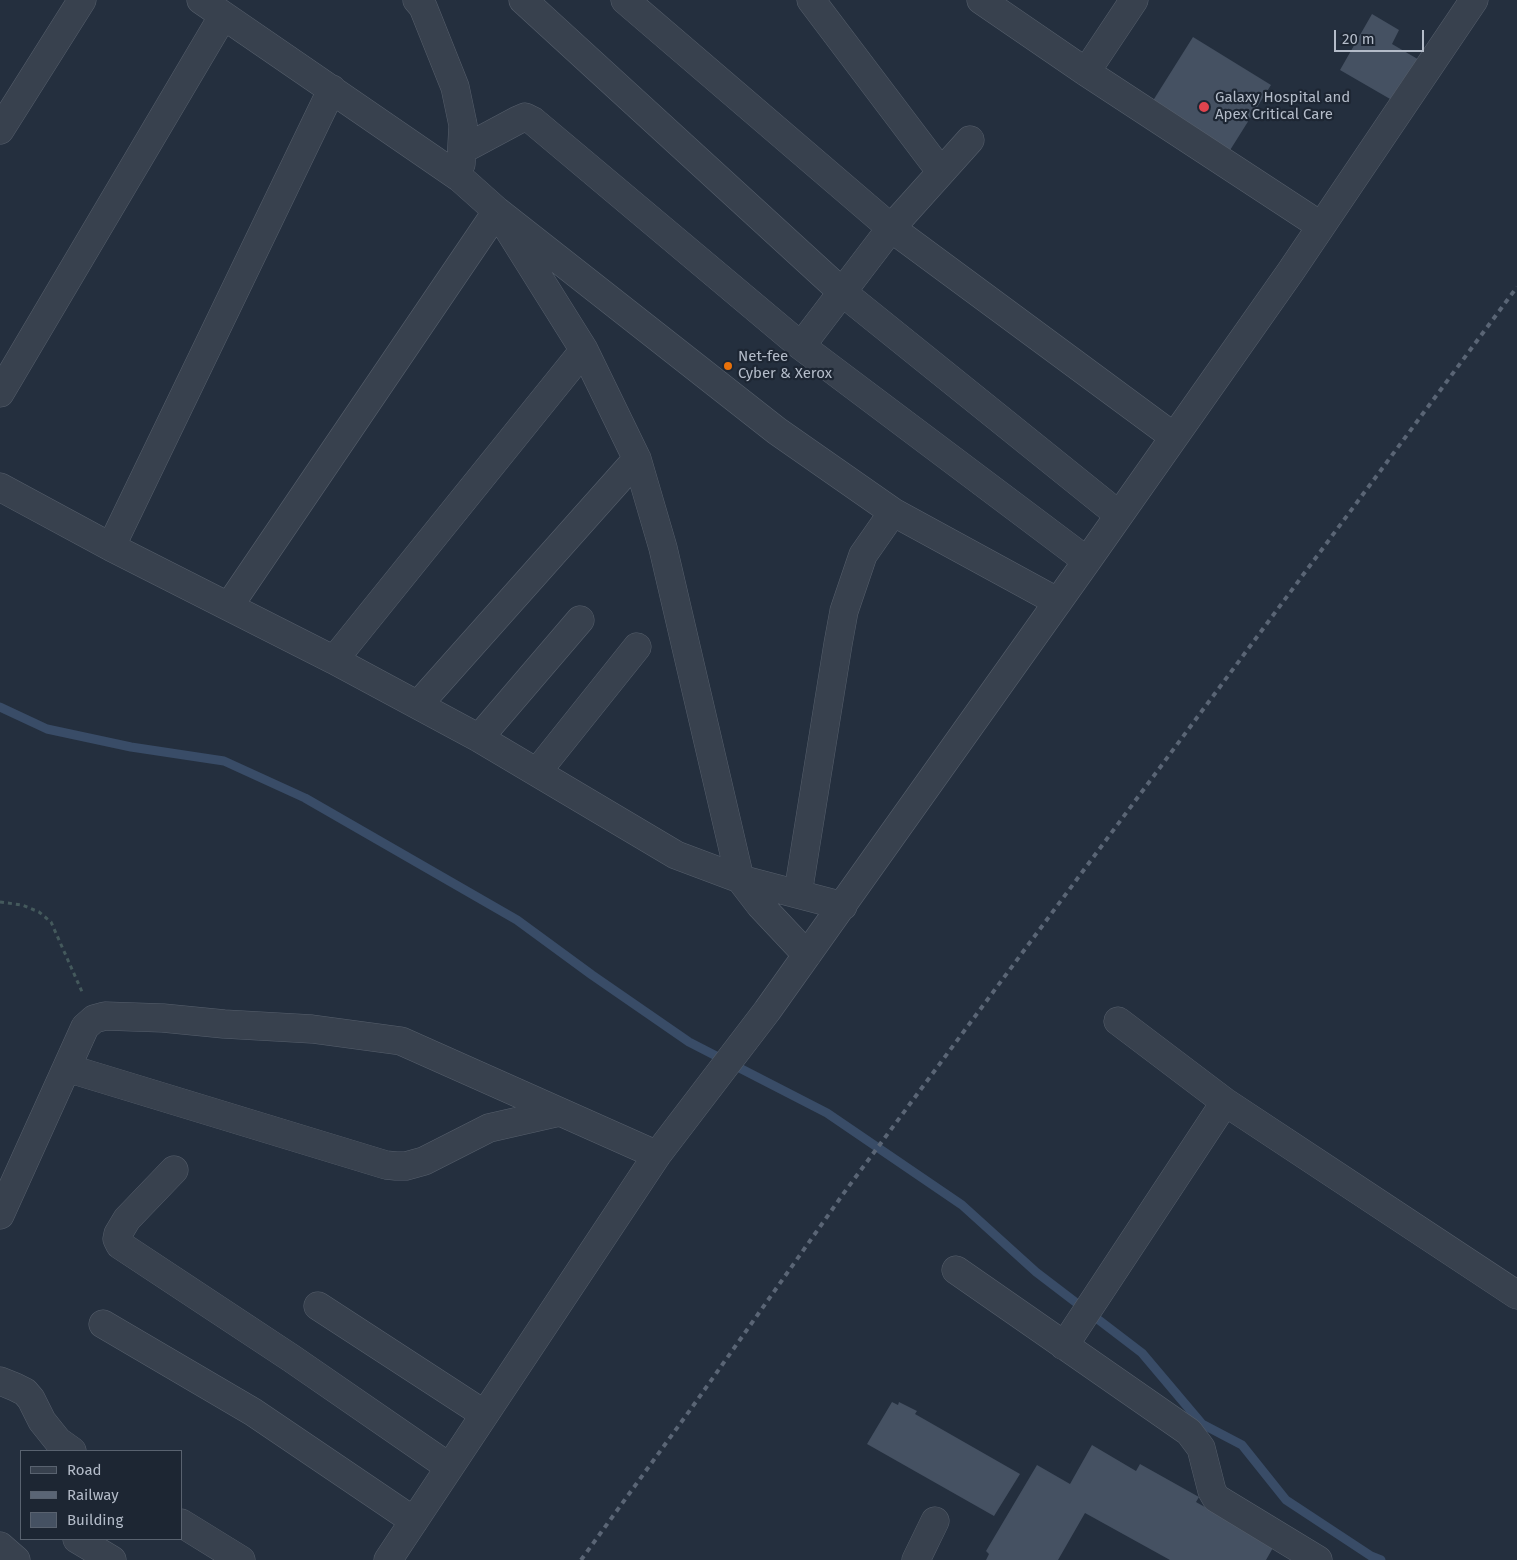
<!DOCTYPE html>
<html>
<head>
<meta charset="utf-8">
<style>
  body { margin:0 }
  #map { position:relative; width:1517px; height:1560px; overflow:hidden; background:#242f3e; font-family:"Fira Sans",sans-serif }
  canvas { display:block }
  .legend { position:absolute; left:20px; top:1450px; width:162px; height:90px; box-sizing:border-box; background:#1d2633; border:1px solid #59626f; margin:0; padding:6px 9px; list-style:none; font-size:15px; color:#b4bcc9 }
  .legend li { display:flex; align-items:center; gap:10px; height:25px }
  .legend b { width:25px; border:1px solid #59626f }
  .scale { position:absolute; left:1334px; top:30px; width:90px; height:22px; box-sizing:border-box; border:2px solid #b4bcc9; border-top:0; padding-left:6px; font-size:15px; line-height:18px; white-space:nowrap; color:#b4bcc9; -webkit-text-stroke:4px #1d2633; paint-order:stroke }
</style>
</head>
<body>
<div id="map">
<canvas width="1517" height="1560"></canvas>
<ul class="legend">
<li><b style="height:6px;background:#38414e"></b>Road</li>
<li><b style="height:6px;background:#5a6575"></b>Railway</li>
<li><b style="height:14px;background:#455162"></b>Building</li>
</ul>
<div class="scale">20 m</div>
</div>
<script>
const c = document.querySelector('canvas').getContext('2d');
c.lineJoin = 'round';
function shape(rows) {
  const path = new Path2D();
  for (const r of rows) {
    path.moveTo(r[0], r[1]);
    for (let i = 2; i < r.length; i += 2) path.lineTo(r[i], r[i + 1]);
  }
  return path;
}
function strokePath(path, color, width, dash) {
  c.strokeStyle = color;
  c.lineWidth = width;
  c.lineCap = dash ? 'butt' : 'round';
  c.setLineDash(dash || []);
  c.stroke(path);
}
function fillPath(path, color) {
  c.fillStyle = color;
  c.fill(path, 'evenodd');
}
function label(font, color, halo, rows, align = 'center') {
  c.font = font + ' "Fira Sans",sans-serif';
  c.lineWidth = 4.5;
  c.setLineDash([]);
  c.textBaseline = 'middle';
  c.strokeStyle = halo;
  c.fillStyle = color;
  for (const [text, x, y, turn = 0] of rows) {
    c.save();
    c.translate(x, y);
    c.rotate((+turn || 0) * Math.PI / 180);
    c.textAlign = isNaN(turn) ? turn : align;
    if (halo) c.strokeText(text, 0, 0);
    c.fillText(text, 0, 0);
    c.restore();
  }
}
strokePath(shape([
  [0,707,47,729,131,747,224,761,305,798,517,920,592,975,689,1042,827,1113,962,1205,1036,1272,1142,1353,1202,1424,1242,1445,1286,1500,1371,1556,1381,1560]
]), '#394c67', 9);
fillPath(shape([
  [1372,14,1399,30,1392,44,1421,61,1397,103,1340,70],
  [1193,37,1271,85,1227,155,1149,107],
  [892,1402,898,1405,899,1402,917,1411,915,1414,1020,1474,994,1516,867,1444],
  [1092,1445,1136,1471,1140,1464,1199,1497,1196,1502,1274,1546,1266,1560,1170,1560,1085,1513,1058,1560,986,1560,989,1554,986,1551,1037,1465,1070,1484]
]), '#455162');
const minor = shape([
  [201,0,460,178,497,211,584,350,637,459,663,548,740,879,760,905,807,955],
  [417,0,423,7,455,87,463,125,461,164],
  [523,0,842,292,1119,515],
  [625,0,891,228,1174,437],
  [811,0,941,172],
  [981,0,1086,72,1321,226],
  [1086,72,1134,0],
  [0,130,82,0],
  [462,150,518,120,525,117,533,121,801,346,1087,561],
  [801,346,891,228,970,140],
  [0,393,223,16],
  [0,487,111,547,334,660,479,738,676,855,740,879,843,906],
  [111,547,332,89],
  [229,606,497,211,777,431,893,512,1058,602],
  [334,660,584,350],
  [418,705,637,459],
  [479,738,580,620],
  [537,772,637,647],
  [798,893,838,644,844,611,863,555,893,512],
  [1118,1021,1225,1102,1517,1295],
  [67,1068,386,1165,396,1166,406,1166,424,1161,489,1128,559,1112],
  [174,1170,127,1219,118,1234,117,1239,120,1245,291,1358,449,1467],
  [0,1215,85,1027,94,1019,105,1016,163,1018,224,1024,312,1029,401,1041,657,1155],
  [956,1270,1189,1432,1201,1448,1212,1491,1216,1498,1318,1560],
  [318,1306,484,1414],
  [103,1324,253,1412,414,1521],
  [1064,1346,1225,1102],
  [0,1381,15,1387,25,1392,31,1399,42,1421,58,1441,72,1451],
  [181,1523,241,1560],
  [77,1539,112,1560],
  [0,1546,16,1560],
  [388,1560,657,1155,767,1011,1087,561,1291,271,1474,0],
  [916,1560,935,1521]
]);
strokePath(minor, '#565f6c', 29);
strokePath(shape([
  [0,902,22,905,39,912,51,922,83,994]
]), '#44595c', 3, [4, 4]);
strokePath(minor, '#38414e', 28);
strokePath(shape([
  [581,1560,693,1406,846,1190,1517,287]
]), '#5a6575', 4, [5, 5]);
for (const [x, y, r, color] of [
  [1204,107,6,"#e0444e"],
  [728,366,5,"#e8710a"]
]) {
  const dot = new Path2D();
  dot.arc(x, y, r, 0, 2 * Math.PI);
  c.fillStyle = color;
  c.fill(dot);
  strokePath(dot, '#1d2633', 2);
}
label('15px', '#b4bcc9', '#1d2633', [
  ["Galaxy Hospital and",1215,98],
  ["Apex Critical Care",1215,115],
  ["Net-fee",738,357],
  ["Cyber & Xerox",738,374]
], 'left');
</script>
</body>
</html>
